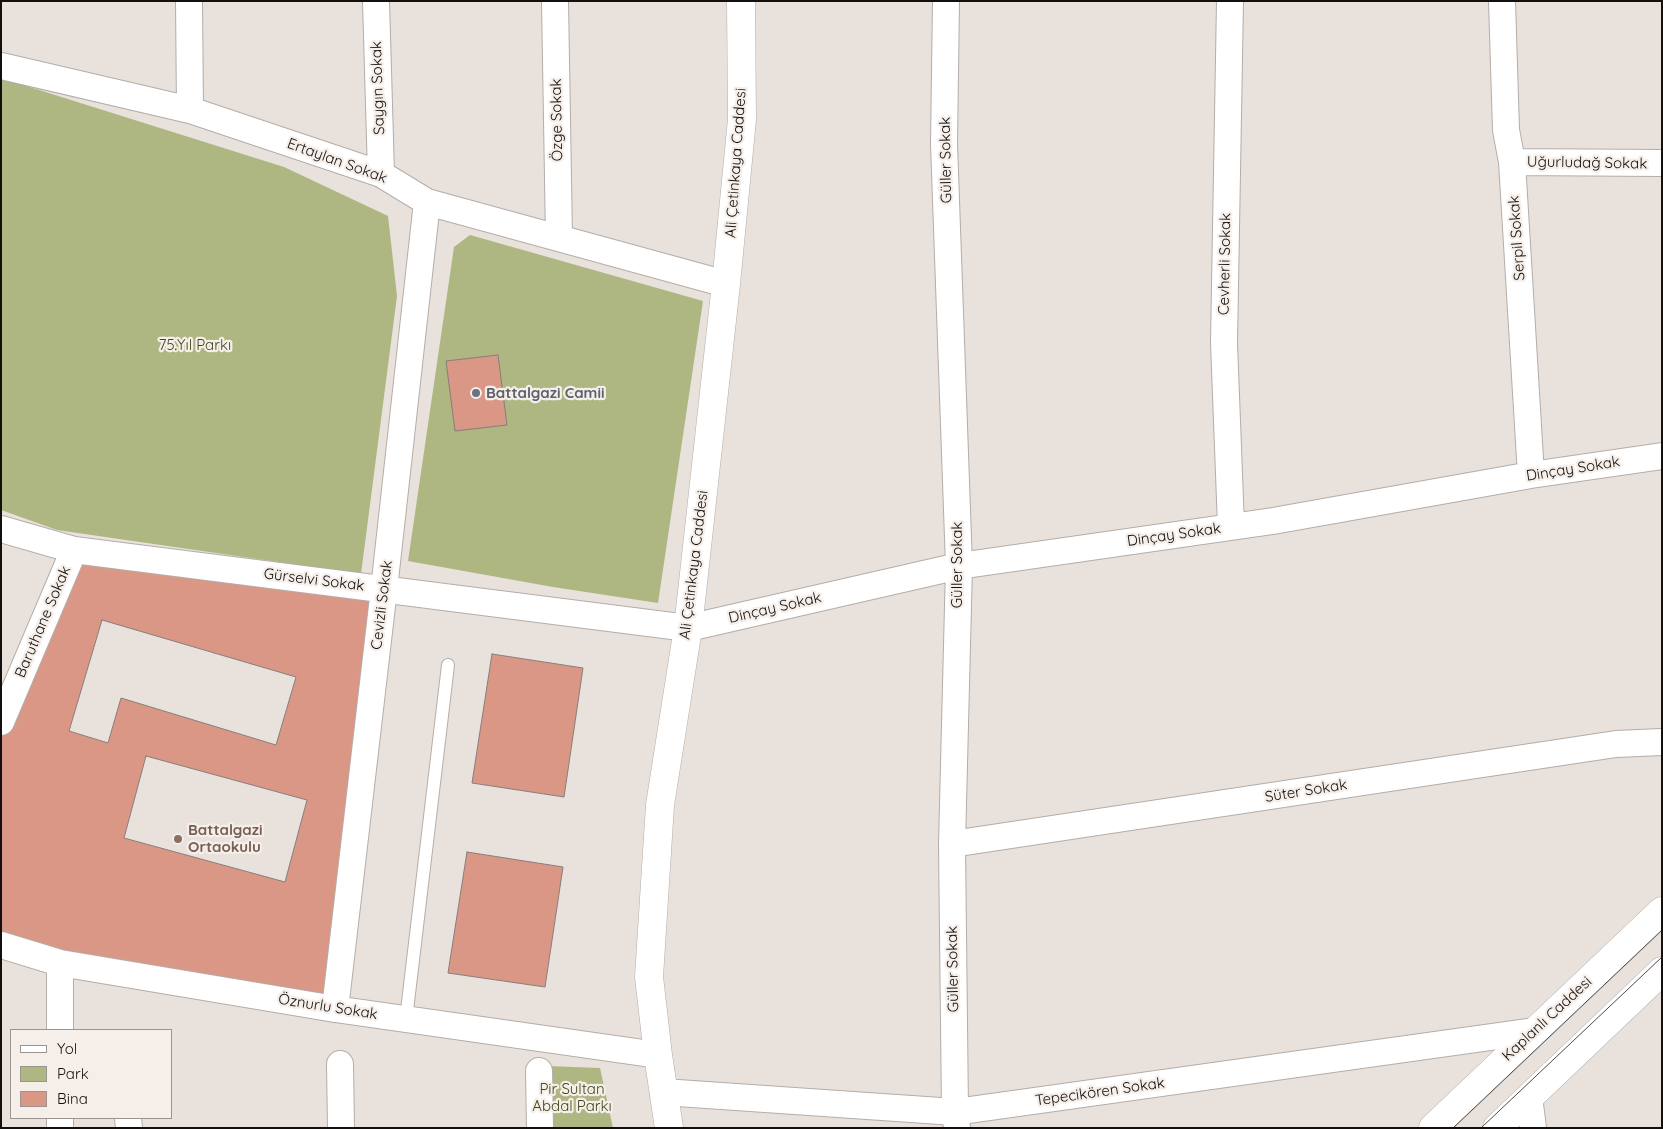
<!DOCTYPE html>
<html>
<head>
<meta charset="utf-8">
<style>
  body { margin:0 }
  #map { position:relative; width:1663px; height:1129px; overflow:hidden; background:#e8e1dc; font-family:Quicksand,sans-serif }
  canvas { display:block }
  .frame { position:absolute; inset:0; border:2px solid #120f0e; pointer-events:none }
  .legend { position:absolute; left:10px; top:1029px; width:162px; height:90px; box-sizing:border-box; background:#f5eee9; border:1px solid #9a9591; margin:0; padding:6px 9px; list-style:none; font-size:15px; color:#120f0e }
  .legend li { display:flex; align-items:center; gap:10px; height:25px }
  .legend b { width:25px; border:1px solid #9a9591 }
</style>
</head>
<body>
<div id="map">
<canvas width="1663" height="1129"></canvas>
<div class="frame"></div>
<ul class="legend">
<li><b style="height:6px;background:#fff"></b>Yol</li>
<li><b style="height:14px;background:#aeb782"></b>Park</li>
<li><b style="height:14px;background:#da9785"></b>Bina</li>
</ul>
</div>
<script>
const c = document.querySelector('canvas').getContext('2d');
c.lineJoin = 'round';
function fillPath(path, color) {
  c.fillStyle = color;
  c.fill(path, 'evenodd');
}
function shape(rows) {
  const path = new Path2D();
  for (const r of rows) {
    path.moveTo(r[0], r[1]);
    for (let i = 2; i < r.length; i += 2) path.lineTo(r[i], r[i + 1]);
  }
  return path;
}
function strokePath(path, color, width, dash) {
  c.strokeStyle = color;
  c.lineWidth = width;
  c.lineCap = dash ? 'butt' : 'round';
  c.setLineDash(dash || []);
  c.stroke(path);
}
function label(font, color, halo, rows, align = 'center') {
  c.font = font + ' Quicksand,sans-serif';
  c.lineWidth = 4.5;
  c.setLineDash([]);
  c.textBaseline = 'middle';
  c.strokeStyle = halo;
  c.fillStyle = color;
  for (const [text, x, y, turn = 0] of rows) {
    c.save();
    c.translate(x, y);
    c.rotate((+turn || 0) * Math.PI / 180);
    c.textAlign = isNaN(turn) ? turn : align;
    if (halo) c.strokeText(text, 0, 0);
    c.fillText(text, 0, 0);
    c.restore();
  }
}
fillPath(shape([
  [1,78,284,167,388,216,397,296,361,574,57,530,1,510],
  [470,235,703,301,658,603,553,587,408,561,454,247],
  [547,1066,600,1068,613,1128,540,1128]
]), '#aeb782');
const building = shape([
  [498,355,507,425,455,431,446,361,498,355],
  [74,550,384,589,335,1009,1,945,1,734,74,550],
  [102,620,296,677,276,745,121,698,108,743,69,731,102,620],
  [492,654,583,668,564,797,472,783,492,654],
  [146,756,307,800,285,882,124,838,146,756],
  [467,852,563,867,545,987,448,973,467,852]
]);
fillPath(building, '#da9785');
strokePath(building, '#867e7c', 1);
const service = shape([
  [406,1019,448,665]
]);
const minor = shape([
  [189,1,190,110],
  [376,1,381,174],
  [555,1,559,238],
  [946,1,944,144,959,566,952,844,955,1112,957,1128],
  [1230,1,1224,343,1231,526],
  [1502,1,1506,130,1512,162,1531,475],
  [1,66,190,110,381,174,427,202,726,284],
  [1512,162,1662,163],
  [1,529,74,550,688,628,959,566,1273,521,1531,475,1662,456],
  [1,722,74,550],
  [952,844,1616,744,1662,742],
  [1,945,60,963,335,1009,658,1055],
  [60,963,60,1030],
  [335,1009,384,589,427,202],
  [340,1064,341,1128],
  [539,1071,540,1128],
  [663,1092,955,1112,1534,1031],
  [1529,1097,1533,1128],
  [60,1118,60,1128],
  [128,1118,129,1128]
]);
const secondary = shape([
  [669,1128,658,1055,649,977,660,805,688,628,726,284,742,119,741,1],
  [1433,1128,1662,911],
  [1497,1128,1662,971]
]);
strokePath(service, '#b4ada9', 14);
strokePath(minor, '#b4ada9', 28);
strokePath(secondary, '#b4ada9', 29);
strokePath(service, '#fff', 12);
strokePath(minor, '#fff', 26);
strokePath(secondary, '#fff', 28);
strokePath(shape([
  [1453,1128,1662,930],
  [1481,1128,1662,957]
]), '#504c49', 1);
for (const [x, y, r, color] of [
  [476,393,5,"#6b7280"],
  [178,839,5,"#8d6e63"]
]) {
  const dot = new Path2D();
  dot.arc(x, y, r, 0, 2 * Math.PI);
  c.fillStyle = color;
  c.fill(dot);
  strokePath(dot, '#f5eee9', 2);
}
label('15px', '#120f0e', '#f5eee9', [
  ["Saygın Sokak",378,88,-92],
  ["Özge Sokak",557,120,-91],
  ["Güller Sokak",946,160,-91],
  ["Ertaylan Sokak",337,161,20],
  ["Ali Çetinkaya Caddesi",736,163,-86],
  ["Uğurludağ Sokak",1587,163,1],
  ["Serpil Sokak",1517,238,-94],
  ["Cevherli Sokak",1225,264,-89],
  ["Dinçay Sokak",1573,469,-9],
  ["Dinçay Sokak",1174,535,-8],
  ["Ali Çetinkaya Caddesi",694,565,-83],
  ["Güller Sokak",957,565,-90],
  ["Gürselvi Sokak",314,580,7],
  ["Cevizli Sokak",382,605,-83],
  ["Dinçay Sokak",775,608,-13],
  ["Baruthane Sokak",43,622,-67],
  ["Süter Sokak",1306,791,-9],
  ["Güller Sokak",953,969,-91],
  ["Öznurlu Sokak",328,1007,9],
  ["Kaplanlı Caddesi",1547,1019,-43],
  ["Tepecikören Sokak",1100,1092,-8]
]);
label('15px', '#414717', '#f5eee9', [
  ["75.Yıl Parkı",195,345],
  ["Pir Sultan",572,1089],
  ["Abdal Parkı",572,1106]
]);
label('bold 15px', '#5b616d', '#f5eee9', [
  ["Battalgazi Camii",486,393]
], 'left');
label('bold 15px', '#785e54', '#f5eee9', [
  ["Battalgazi",188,830],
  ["Ortaokulu",188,847]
], 'left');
</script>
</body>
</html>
